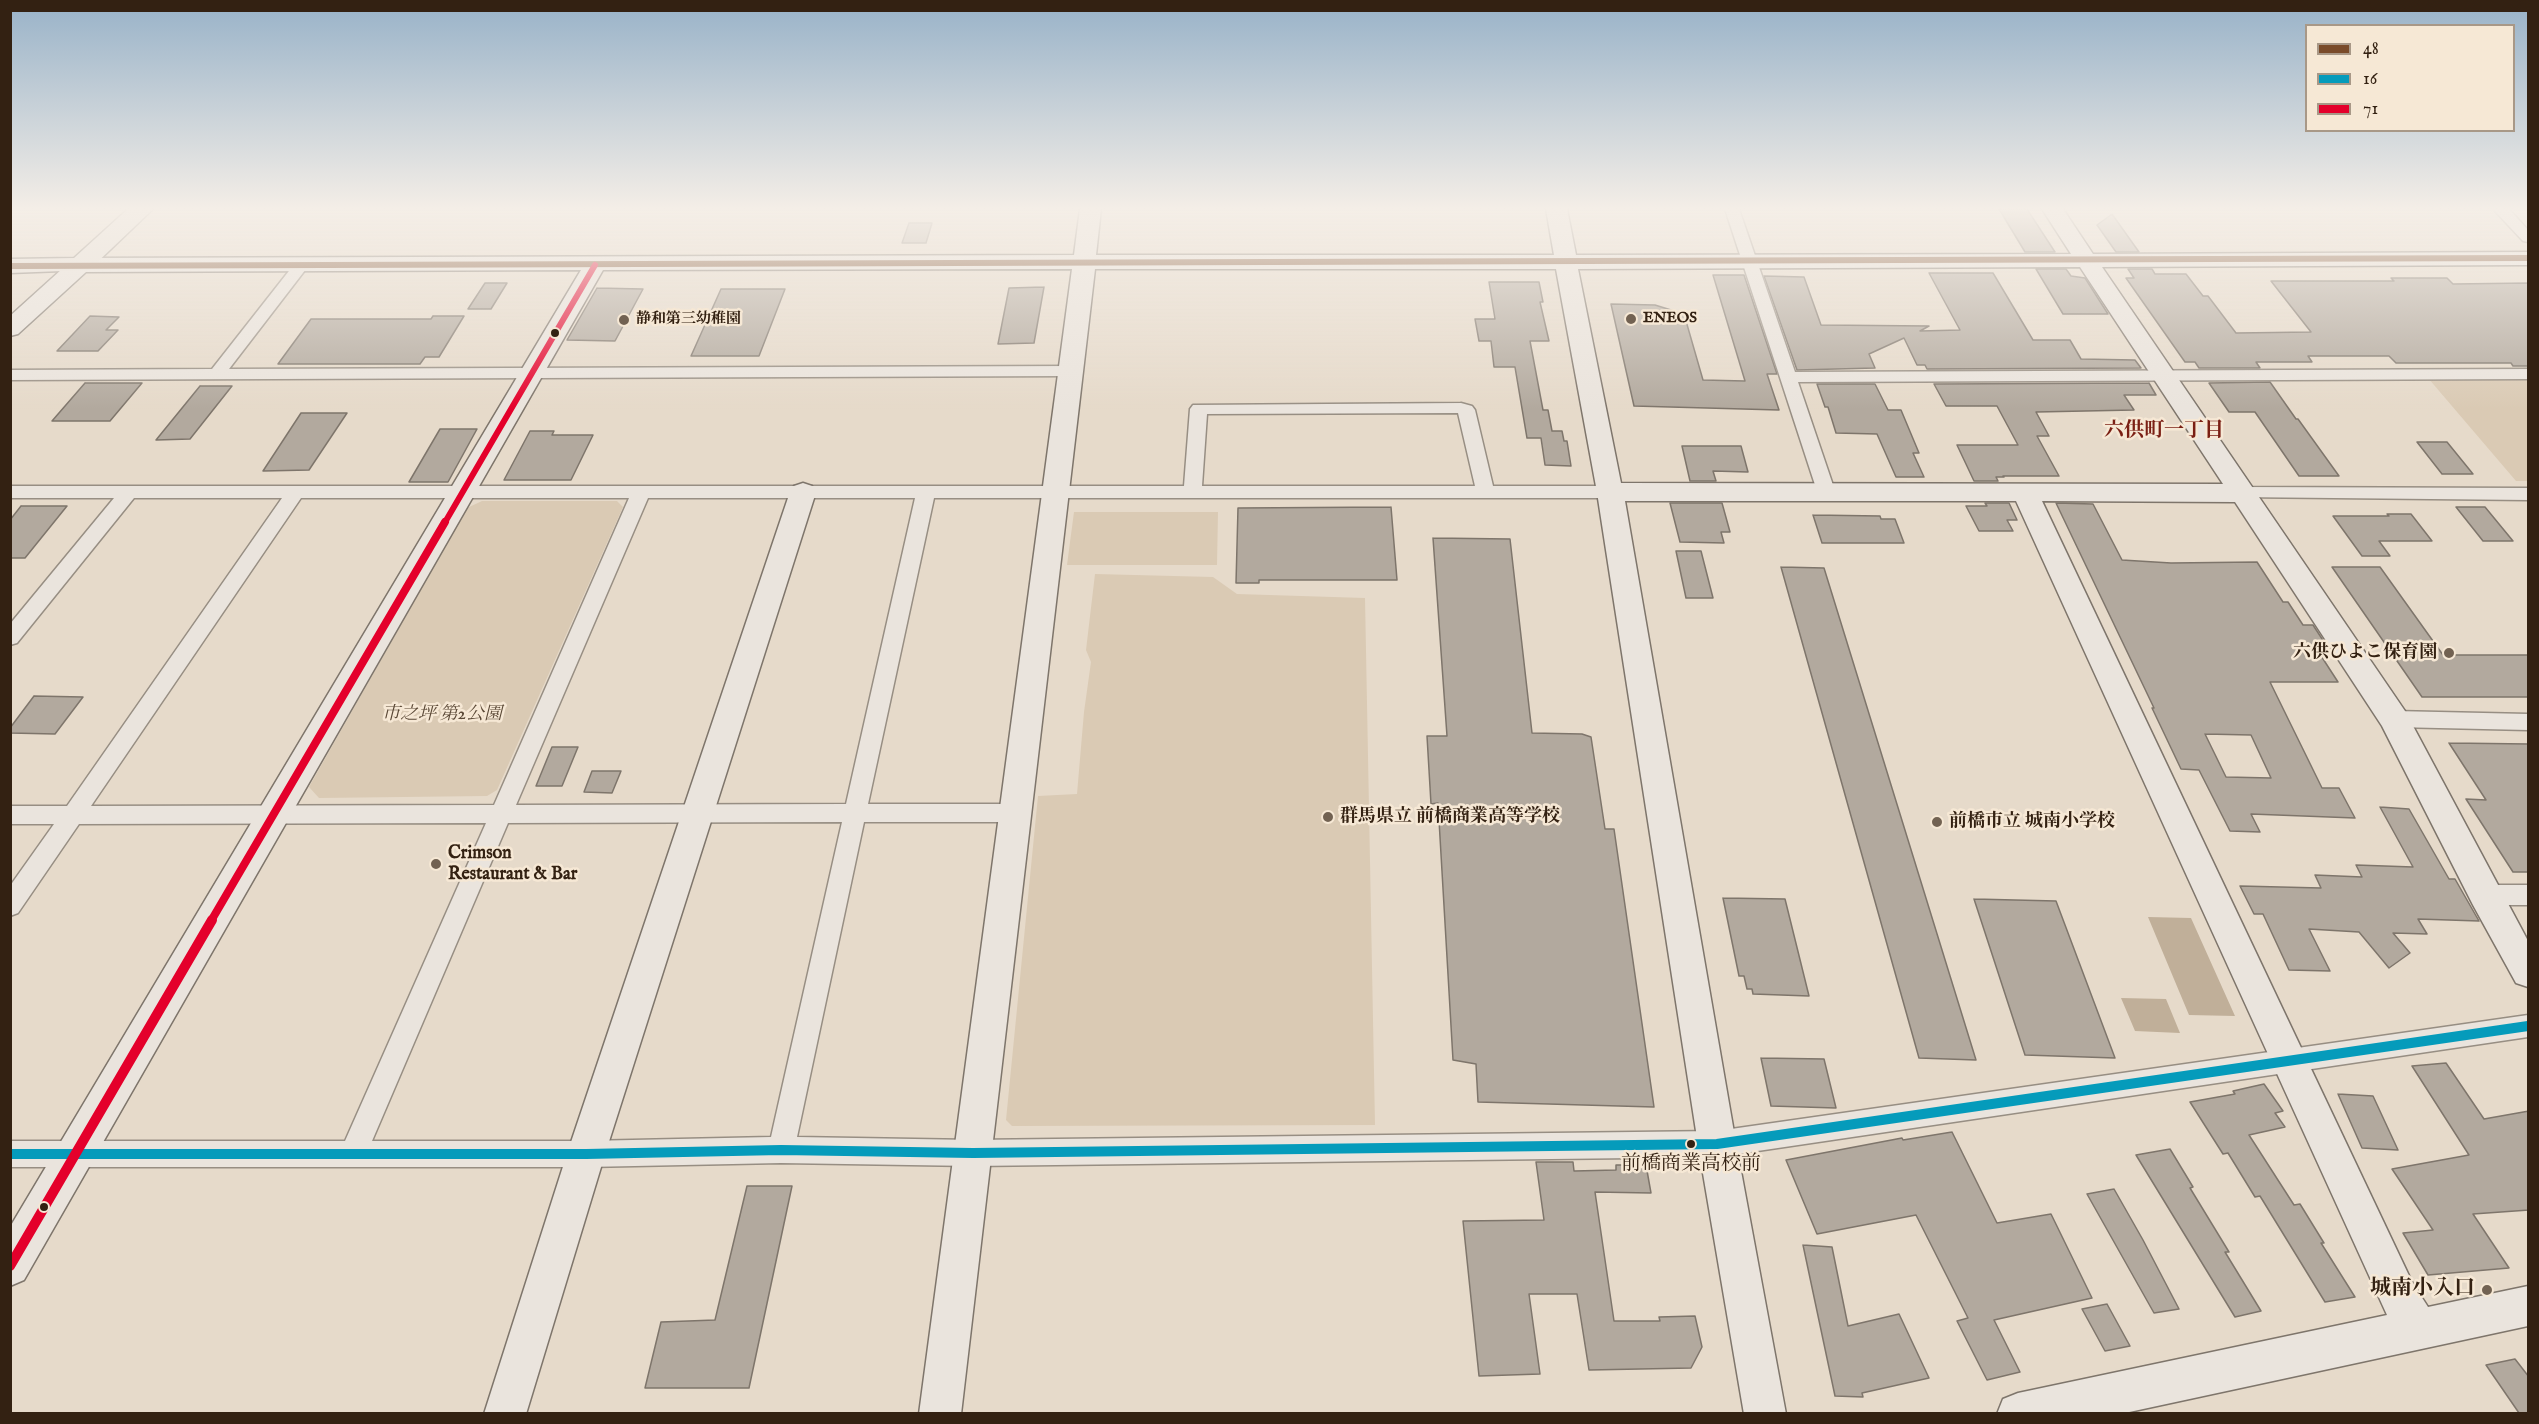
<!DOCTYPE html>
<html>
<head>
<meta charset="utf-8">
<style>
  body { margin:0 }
  #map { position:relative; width:2539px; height:1424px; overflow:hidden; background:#e6daca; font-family:"IM FELL English",serif }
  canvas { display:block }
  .frame { position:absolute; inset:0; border:12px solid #332112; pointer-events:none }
  .legend { position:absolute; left:2305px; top:24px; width:210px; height:108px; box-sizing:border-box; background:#f6e8d5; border:2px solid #a89887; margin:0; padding:8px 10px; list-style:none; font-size:18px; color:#332112 }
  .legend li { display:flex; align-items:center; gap:12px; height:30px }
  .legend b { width:30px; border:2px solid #a89887 }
</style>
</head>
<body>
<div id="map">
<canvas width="2539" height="1424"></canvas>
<div class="frame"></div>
<ul class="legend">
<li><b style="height:8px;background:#7a4b2a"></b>48</li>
<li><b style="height:8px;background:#059bbb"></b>16</li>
<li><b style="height:8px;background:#e4002b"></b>71</li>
</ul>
</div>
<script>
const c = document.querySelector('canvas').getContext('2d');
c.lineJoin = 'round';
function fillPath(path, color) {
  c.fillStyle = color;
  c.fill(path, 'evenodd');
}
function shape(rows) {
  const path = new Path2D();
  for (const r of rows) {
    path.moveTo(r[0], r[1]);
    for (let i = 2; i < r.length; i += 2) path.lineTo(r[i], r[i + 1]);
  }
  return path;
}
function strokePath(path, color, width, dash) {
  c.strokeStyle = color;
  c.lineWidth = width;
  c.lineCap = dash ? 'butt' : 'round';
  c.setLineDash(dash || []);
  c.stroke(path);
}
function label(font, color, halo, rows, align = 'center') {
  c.font = font + ' "IM FELL English","Noto Serif JP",serif';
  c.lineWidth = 5;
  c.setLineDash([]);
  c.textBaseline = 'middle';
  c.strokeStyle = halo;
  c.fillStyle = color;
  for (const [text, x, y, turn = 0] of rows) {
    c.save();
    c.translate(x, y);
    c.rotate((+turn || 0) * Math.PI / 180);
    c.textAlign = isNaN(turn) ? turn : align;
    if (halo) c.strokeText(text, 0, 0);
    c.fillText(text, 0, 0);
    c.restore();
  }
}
fillPath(shape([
  [2528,377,2528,481,2516,481,2428,378],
  [482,501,617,501,623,507,497,790,487,796,319,798,309,787,467,508],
  [1074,512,1218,512,1217,565,1067,565],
  [1095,574,1213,577,1237,594,1365,598,1375,1125,1012,1126,1006,1120,1038,796,1077,794,1084,712,1091,662,1086,650]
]), '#dacab4');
fillPath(shape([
  [2148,917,2191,918,2235,1016,2189,1015],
  [2121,998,2166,999,2180,1033,2135,1031]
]), '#c0af99');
const building = shape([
  [1999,209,2027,209,2055,252,2025,252,1999,209],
  [2112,214,2139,252,2116,252,2097,225,2112,214],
  [909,223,932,223,926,243,902,243,909,223],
  [2036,269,2066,269,2071,276,2085,278,2108,314,2063,314,2036,269],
  [2128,269,2152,269,2155,274,2186,274,2203,296,2208,296,2236,333,2311,332,2271,281,2394,281,2391,278,2447,278,2453,284,2529,283,2529,366,2513,366,2511,363,2396,363,2389,356,2308,356,2312,362,2256,362,2260,368,2199,368,2195,362,2185,362,2126,278,2134,278,2128,269],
  [1929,273,1993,273,2033,340,2070,340,2081,359,2135,360,2141,368,1927,369,1925,365,1917,365,1904,338,1869,354,1875,368,1797,370,1764,276,1804,277,1821,325,1929,326,1920,331,1960,330,1929,273],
  [1713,275,1744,275,1777,374,1767,374,1779,410,1634,406,1611,304,1655,305,1684,314,1703,380,1745,381,1713,275],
  [1489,282,1539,282,1543,302,1540,302,1549,341,1530,341,1543,410,1548,410,1552,431,1562,431,1564,441,1567,441,1571,466,1545,465,1541,438,1527,438,1515,367,1494,367,1491,341,1479,341,1475,319,1495,319,1489,282],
  [485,283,507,283,491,309,468,309,485,283],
  [1044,287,1034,343,998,344,1009,288,1044,287],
  [597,288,643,289,615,341,567,340,597,288],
  [721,289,785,289,759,356,691,356,721,289],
  [90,316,119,317,106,330,118,330,98,351,57,351,90,316],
  [433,316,464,316,439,357,425,357,420,364,278,364,311,319,431,319,433,316],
  [2270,382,2296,419,2298,419,2339,476,2299,476,2255,412,2229,412,2209,383,2270,382],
  [85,383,142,383,110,421,52,421,85,383],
  [2149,383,2156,395,2124,395,2134,410,2036,412,2049,436,2037,436,2059,476,2003,476,2004,477,1996,477,1998,481,1974,481,1957,445,2018,445,1997,406,1946,406,1934,384,2149,383],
  [1817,384,1875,384,1888,410,1901,410,1919,453,1913,453,1924,477,1896,477,1877,434,1836,433,1828,407,1825,407,1817,384],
  [200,386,232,386,190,439,156,440,200,386],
  [301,413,347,413,309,470,263,471,301,413],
  [440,429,477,429,448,482,409,482,440,429],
  [530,431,554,431,552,435,593,435,571,480,504,480,530,431],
  [2417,442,2447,442,2473,474,2442,474,2417,442],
  [1682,446,1741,446,1748,472,1713,471,1716,481,1690,481,1682,446],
  [1670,503,1722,503,1730,532,1721,532,1724,543,1680,542,1670,503],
  [1985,503,2009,503,2017,520,2007,520,2013,531,1979,531,1966,506,1987,506,1985,503],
  [2056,503,2093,504,2122,560,2171,563,2257,562,2283,602,2288,602,2303,625,2313,625,2326,645,2314,645,2338,682,2270,682,2322,788,2339,788,2355,818,2251,814,2260,832,2230,831,2199,770,2181,769,2152,708,2154,708,2056,503],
  [2205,734,2251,735,2271,778,2226,777,2205,734],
  [21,506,67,506,25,558,10,558,10,520,21,506],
  [1391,507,1397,580,1259,580,1259,583,1236,583,1238,508,1391,507],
  [2456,507,2485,507,2513,541,2483,541,2456,507],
  [2387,514,2411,514,2432,541,2379,541,2390,556,2362,556,2333,516,2389,516,2387,514],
  [1813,515,1880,516,1881,519,1895,519,1904,543,1822,543,1813,515],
  [1433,538,1510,539,1532,733,1582,734,1591,737,1605,829,1614,829,1654,1107,1478,1102,1476,1064,1453,1060,1438,803,1431,804,1427,736,1447,736,1433,538],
  [1676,551,1701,551,1713,598,1686,598,1676,551],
  [1781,567,1824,568,1976,1060,1919,1058,1781,567],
  [2332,567,2380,567,2443,655,2529,655,2529,697,2422,697,2332,567],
  [34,696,83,697,55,734,10,733,10,728,34,696],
  [2449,743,2529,744,2529,872,2513,872,2466,799,2486,800,2449,743],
  [552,747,578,747,562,786,536,786,552,747],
  [592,771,621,771,612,793,584,792,592,771],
  [2380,807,2409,809,2449,879,2455,879,2479,921,2418,919,2427,934,2393,933,2410,953,2389,968,2359,932,2309,929,2330,971,2289,970,2263,914,2254,914,2240,886,2321,888,2315,875,2362,877,2356,865,2413,867,2380,807],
  [1723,898,1785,899,1809,996,1753,994,1752,989,1747,989,1744,976,1739,976,1723,898],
  [1974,899,2056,901,2115,1058,2025,1055,1974,899],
  [1761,1058,1824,1059,1836,1108,1771,1106,1761,1058],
  [2446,1063,2484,1119,2529,1111,2529,1210,2473,1214,2509,1268,2428,1275,2403,1233,2433,1230,2392,1169,2469,1155,2412,1066,2446,1063],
  [2264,1084,2283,1111,2275,1113,2285,1127,2249,1135,2294,1205,2300,1204,2324,1243,2321,1243,2355,1297,2325,1302,2260,1196,2255,1197,2228,1153,2223,1154,2190,1102,2235,1094,2233,1091,2264,1084],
  [2338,1094,2373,1096,2398,1150,2362,1148,2338,1094],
  [1952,1132,1997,1223,2051,1214,2092,1298,1994,1320,2020,1372,1987,1380,1957,1321,1968,1318,1916,1215,1817,1234,1786,1160,1902,1138,1903,1140,1952,1132],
  [2170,1149,2193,1187,2190,1188,2229,1252,2225,1252,2261,1311,2235,1317,2136,1155,2170,1149],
  [1536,1162,1573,1162,1574,1171,1616,1170,1616,1165,1646,1165,1651,1193,1595,1192,1614,1321,1660,1321,1659,1317,1695,1316,1702,1347,1691,1368,1589,1370,1577,1294,1529,1294,1540,1374,1479,1376,1463,1221,1544,1220,1536,1162],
  [747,1186,792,1186,749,1388,645,1388,661,1322,715,1320,747,1186],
  [2114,1189,2143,1240,2179,1309,2154,1313,2087,1194,2114,1189],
  [1803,1245,1832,1247,1848,1326,1899,1314,1929,1378,1862,1393,1863,1397,1835,1396,1803,1245],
  [2107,1304,2130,1346,2105,1351,2082,1309,2107,1304],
  [2515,1359,2529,1377,2529,1413,2519,1413,2486,1365,2515,1359]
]);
fillPath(building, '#b2a99e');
strokePath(building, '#7e756b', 1.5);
const street = shape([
  [1725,209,1739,209,1795,372,2528,369,2528,379,1798,382,1836,494,1833,498,1827,500,1821,498,1818,494,1725,209],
  [2493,209,2509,209,2528,230,2528,242,2523,241,2493,209],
  [301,260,309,265,229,369,1071,366,1077,367,1079,371,1077,375,1071,376,10,380,10,370,212,369,296,262,301,260],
  [1461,403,1472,406,1475,410,1493,486,1610,486,1616,488,1619,492,1616,496,1610,498,934,498,868,804,1016,804,1024,807,1027,813,1024,819,1016,822,864,822,797,1137,973,1140,1717,1131,2528,1015,2528,1037,1717,1157,973,1166,781,1163,586,1167,10,1167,10,1141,345,1141,486,823,79,824,18,913,10,916,10,886,54,824,10,824,10,806,67,806,282,498,134,498,17,643,10,645,10,624,114,498,10,498,10,486,1184,486,1190,409,1193,405,1461,403],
  [1458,413,1475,486,1202,486,1207,414,1458,413],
  [301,498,629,498,494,805,91,806,301,498],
  [648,498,915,498,846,804,516,805,648,498],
  [842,822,771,1137,586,1141,372,1141,508,823,842,822],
  [2242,487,2528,488,2528,500,2236,497,2233,493,2236,489,2242,487],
  [2394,711,2528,714,2528,730,2394,727,2387,725,2383,719,2387,713,2394,711],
  [2485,885,2528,885,2528,905,2485,905,2477,902,2473,895,2477,888,2485,885]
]);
const secondary = shape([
  [1080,209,1101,209,1096,255,1554,255,1546,209,1567,209,1576,255,2071,254,2042,209,2063,209,2093,254,2528,252,2528,265,2102,267,2405,711,2528,941,2528,987,2516,983,2473,905,2382,726,2235,502,2042,501,2412,1282,2428,1307,2528,1286,2528,1326,2120,1414,1997,1414,2003,1399,2018,1393,2387,1315,2016,501,1625,501,1736,1144,1786,1414,1744,1414,1698,1144,1597,492,1556,269,1095,269,961,1414,919,1414,1072,269,603,270,24,1280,10,1286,10,1227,581,270,86,272,18,334,10,336,10,316,72,260,80,258,1074,255,1080,209],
  [2080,267,2223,484,1621,483,1578,269,2080,267],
  [803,483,812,486,816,492,605,1154,526,1414,484,1414,567,1154,790,492,794,486,803,483]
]);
const primary = shape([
  [128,209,153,209,89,270,10,273,10,259,74,258,128,209]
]);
strokePath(street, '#978e83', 3);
strokePath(secondary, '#7e756b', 3);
strokePath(primary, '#7e756b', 3);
fillPath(street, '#eae4dd');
fillPath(secondary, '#eae4dd');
fillPath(primary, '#e7e0d7');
strokePath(shape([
  [10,266,2528,258]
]), '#7a4b2a', 6);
strokePath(shape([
  [10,1154,586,1154,781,1150,973,1153,1717,1144,2528,1026]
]), '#059bbb', 10);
strokePath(shape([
  [444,524,595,265]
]), '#e4002b', 6);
strokePath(shape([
  [211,921,445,522]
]), '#e4002b', 8);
strokePath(shape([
  [10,1266,212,920]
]), '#e4002b', 10);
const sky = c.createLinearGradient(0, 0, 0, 409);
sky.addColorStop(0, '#98b2c8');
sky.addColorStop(0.51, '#f4eee7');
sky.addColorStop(1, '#f4eee700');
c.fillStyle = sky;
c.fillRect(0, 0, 2539, 409);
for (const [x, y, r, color] of [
  [1631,319,6,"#726252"],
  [624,320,6,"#726252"],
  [555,333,5,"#332112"],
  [2449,653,6,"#726252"],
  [1328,817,6,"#726252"],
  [1937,822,6,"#726252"],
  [436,864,6,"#726252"],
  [1691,1144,5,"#332112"],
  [44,1207,5,"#332112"],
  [2487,1290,6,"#726252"]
]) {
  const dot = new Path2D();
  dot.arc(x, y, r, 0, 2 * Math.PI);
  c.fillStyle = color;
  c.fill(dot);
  strokePath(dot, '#f6e8d5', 2);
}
label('bold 15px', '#332112', '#f6e8d5', [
  ["ENEOS",1643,319],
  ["静和第三幼稚園",636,320]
], 'left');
label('bold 18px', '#332112', '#f6e8d5', [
  ["六供ひよこ保育園",2437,653,"right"],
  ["群馬県立 前橋商業高等学校",1340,817],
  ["前橋市立 城南小学校",1949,822],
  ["Crimson",448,854],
  ["Restaurant & Bar",448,875]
], 'left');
label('italic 18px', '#5a4836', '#f6e8d5', [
  ["市之坪 第2公園",442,715]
]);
label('bold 20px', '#7a1f14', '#f6e8d5', [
  ["六供町一丁目",2164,432]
]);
label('20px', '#332112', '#f6e8d5', [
  ["前橋商業高校前",1691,1165]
]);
label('bold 21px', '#332112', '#f6e8d5', [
  ["城南小入口",2475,1290]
], 'right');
</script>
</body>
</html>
